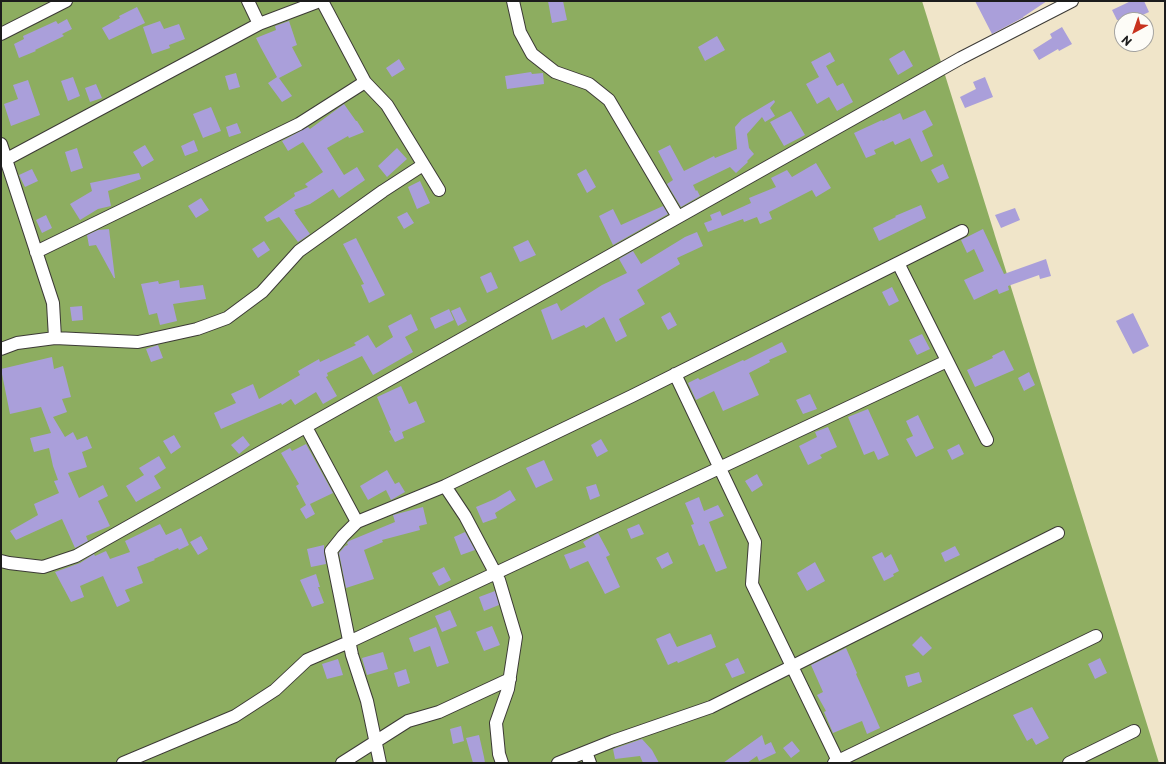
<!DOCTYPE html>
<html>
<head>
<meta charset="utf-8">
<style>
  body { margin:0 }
  #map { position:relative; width:1166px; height:764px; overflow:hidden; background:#f0e5c9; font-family:"Playpen Sans",sans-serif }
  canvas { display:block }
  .frame { position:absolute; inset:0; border:2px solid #1c1c1c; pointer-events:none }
  .north { position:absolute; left:1114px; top:12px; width:40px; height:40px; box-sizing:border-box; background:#fdfcf7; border:1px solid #a3a29f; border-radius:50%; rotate:220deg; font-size:11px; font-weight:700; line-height:16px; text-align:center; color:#1c1c1c }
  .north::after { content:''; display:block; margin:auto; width:14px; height:18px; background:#c8321e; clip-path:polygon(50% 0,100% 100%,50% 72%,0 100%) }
</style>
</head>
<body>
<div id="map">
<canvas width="1166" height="764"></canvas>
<div class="frame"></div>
<div class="north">N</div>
</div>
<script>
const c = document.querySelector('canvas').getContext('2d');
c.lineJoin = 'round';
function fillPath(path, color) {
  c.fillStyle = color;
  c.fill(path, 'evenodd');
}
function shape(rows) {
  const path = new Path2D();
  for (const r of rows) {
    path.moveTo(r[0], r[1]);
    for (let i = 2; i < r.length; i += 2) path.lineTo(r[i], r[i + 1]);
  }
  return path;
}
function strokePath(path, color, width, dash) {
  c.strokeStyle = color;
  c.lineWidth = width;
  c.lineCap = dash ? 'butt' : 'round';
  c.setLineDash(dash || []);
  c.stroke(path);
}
fillPath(shape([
  [1,1,922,1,1159,763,1,763]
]), '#8dad60');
fillPath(shape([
  [548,1,563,1,567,20,552,23],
  [975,1,1047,1,1023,17,1024,17,992,34],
  [1131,1,1144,1,1149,12,1132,20,1117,20,1112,10],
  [137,7,145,23,109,40,102,28,120,18,119,16],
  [67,19,72,29,62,34,64,36,35,50,36,51,19,58,14,44,24,39,23,36,56,21,58,24],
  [160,21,164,29,179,24,185,39,169,45,170,48,152,54,143,27],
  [289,21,297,45,292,47,302,66,279,78,292,96,282,102,268,83,277,77,261,48,256,38,276,30,275,26],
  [1062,27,1072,44,1059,51,1058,49,1039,60,1033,50,1052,38,1050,34],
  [717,36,725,50,705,61,698,47],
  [904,50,913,66,898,75,889,59],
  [830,52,835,61,826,66,837,86,843,83,853,102,837,111,829,97,817,104,806,84,819,77,811,62],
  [399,59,405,69,392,77,386,68],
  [531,72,532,74,543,73,544,84,507,89,505,76],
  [236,73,240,87,229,90,225,76],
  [73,77,80,96,68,101,61,81],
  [985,77,993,97,965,108,960,97,976,89,973,82],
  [28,80,40,115,11,126,4,104,18,99,13,85],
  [96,84,102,98,90,102,85,88],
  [774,100,775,102,770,108,775,116,765,122,762,117,747,134,749,148,754,154,747,161,748,162,736,173,730,167,693,185,696,191,697,190,700,196,681,207,667,184,673,180,658,151,670,145,684,171,714,156,715,158,737,149,735,127,742,119],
  [344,104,356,121,357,121,364,132,349,138,348,136,327,148,344,175,357,167,365,180,339,198,333,189,310,204,294,210,296,213,295,213,310,234,298,242,279,217,267,222,264,217,295,196,294,193,308,187,305,184,323,172,303,142,288,151,282,141,308,127,310,129],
  [211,107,221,131,203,138,193,114],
  [925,110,933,125,922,131,933,156,921,162,910,138,895,145,893,141,874,150,876,154,866,158,854,133,882,120,883,121,900,113,903,120],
  [791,111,805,135,784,146,770,122],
  [237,123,241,133,229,137,226,127],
  [194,140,198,151,185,156,181,146],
  [145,145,154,160,142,167,133,152],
  [77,148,83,168,71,172,65,152],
  [397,148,407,159,387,177,378,166],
  [816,163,831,188,816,197,812,190,769,212,772,219,760,224,757,217,744,222,743,219,708,232,704,223,712,220,710,215,720,211,722,216,751,203,749,198,776,187,771,178,787,170,792,177],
  [943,164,949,178,938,183,931,170],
  [32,169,38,181,25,187,19,175],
  [586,169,596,187,587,193,577,174],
  [139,173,141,179,108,191,111,206,98,209,80,220,70,204,92,191,90,183],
  [420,181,430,203,417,209,408,187],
  [201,198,209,210,196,218,188,206],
  [921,205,926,218,879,241,873,228,896,217,895,216],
  [663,206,668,214,613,245,599,216,613,209,621,225],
  [1015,208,1020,220,1001,228,995,215],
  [407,212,414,223,404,229,397,217],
  [46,215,52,228,42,233,36,220],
  [109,229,115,278,114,278,96,245,89,246,87,235,98,230],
  [983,229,1004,274,1046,259,1051,276,1040,279,1039,275,1008,286,1009,290,999,294,997,289,974,300,964,280,984,271,974,249,967,253,961,240],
  [697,232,703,246,677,258,680,264,637,290,645,304,619,319,627,336,616,342,604,317,586,328,584,325,552,340,541,310,557,303,561,311,602,285,627,273,619,259,633,251,641,264,685,237],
  [356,238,385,295,369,303,361,285,364,284,343,244],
  [528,240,536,255,520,262,513,247],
  [264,241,270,250,258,258,252,249],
  [491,272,498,288,487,293,480,277],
  [179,280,180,288,203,285,206,299,173,304,177,321,160,325,157,313,149,315,141,284,158,281,159,284],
  [892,287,899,301,889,306,882,292],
  [82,306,83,320,72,321,70,307],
  [460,307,467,321,458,326,451,311],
  [449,309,454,320,435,329,430,318],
  [670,312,677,325,668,330,661,317],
  [1133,313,1149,346,1133,354,1116,321],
  [411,314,418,330,405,337,413,352,373,375,362,356,327,373,328,376,326,377,337,396,323,404,316,392,295,405,291,399,282,405,281,403,221,429,214,413,236,403,231,394,253,384,259,399,300,375,298,371,319,359,320,362,356,345,354,343,368,335,376,348,393,337,388,326],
  [922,334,930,349,917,355,909,340],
  [782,342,787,352,769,360,770,362,749,373,759,395,723,411,714,391,696,400,688,383,698,378,700,380,743,360,744,361],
  [158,345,163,358,151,362,146,349],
  [1004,350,1014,370,975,387,967,370,993,358,992,356],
  [52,357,54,369,63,366,71,397,62,399,67,412,53,417,65,437,73,432,77,440,87,436,92,448,82,452,87,467,68,473,79,498,103,485,108,496,98,501,110,526,86,536,88,541,75,548,62,519,16,540,10,531,38,515,34,504,59,493,54,481,58,480,53,466,49,448,34,452,30,438,51,433,41,407,10,414,1,369],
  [1029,372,1035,385,1024,391,1018,378],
  [401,386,409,404,416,401,425,422,402,432,404,438,395,442,389,431,391,430,377,397],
  [810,394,817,409,803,414,796,400],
  [868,409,889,455,878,460,874,451,864,455,848,417],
  [918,415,934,448,916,457,906,439,913,436,906,421],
  [828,427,837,447,820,455,822,458,808,465,799,446,817,437,815,432],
  [174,435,181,447,171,454,163,441],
  [243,436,250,445,239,454,231,445],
  [601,439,608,451,597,457,591,445],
  [306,444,333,493,310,504,315,514,306,519,300,509,306,505,296,486,299,484,281,453,290,448,292,451],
  [959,444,964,454,952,460,947,450],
  [159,456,166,468,154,476,161,488,136,502,126,486,144,475,139,468],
  [544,460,553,480,536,488,526,468],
  [387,470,395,484,399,482,405,492,391,500,386,490,368,500,360,486],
  [757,474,763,485,752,492,745,481],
  [596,484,600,496,590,500,586,487],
  [510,490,516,500,495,513,497,518,483,523,476,507,495,499],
  [699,497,704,511,718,505,724,516,709,522,727,568,716,572,704,544,699,546,691,525,694,524,685,503],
  [423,507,427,524,419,526,420,530,382,540,383,542,364,550,374,579,346,588,339,553,345,546,348,545,347,543,349,541,395,522,393,515],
  [160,524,166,535,181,528,189,545,179,550,178,548,154,559,155,560,137,567,143,583,125,590,130,601,117,607,103,576,80,586,84,597,71,602,55,572,80,563,94,554,95,556,106,551,110,559,130,552,125,541],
  [639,524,644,534,631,539,627,529],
  [465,532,475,550,461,555,454,537],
  [598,533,610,555,606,557,620,587,605,594,588,561,570,569,564,555,586,547,583,542],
  [201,536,208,549,198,555,190,542],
  [324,545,324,552,326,564,311,567,307,549],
  [955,546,960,555,945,562,941,553],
  [668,552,673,563,662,569,656,558],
  [882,552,885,558,891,554,899,571,893,574,894,576,884,581,872,557],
  [815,562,825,581,807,591,797,573],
  [444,567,451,580,439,586,432,573],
  [316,574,320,587,318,587,324,603,312,607,300,580],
  [495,591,499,605,484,611,479,597],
  [450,610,457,626,442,632,435,616],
  [492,626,500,645,484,651,476,632],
  [436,627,449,663,437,667,430,646,414,652,409,638],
  [670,633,677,647,711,634,716,647,678,663,677,661,668,665,656,639],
  [921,636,932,648,923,656,912,645],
  [846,648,857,673,856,674,880,728,867,734,862,721,833,733,824,712,826,711,817,695,823,692,811,665],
  [383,652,388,669,367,675,362,658],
  [738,658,745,673,732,678,725,664],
  [1100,658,1107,673,1095,679,1088,664],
  [338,659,343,675,327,679,322,664],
  [406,669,410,683,398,687,394,673],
  [919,672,922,682,908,687,905,676],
  [1032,707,1049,738,1036,745,1032,738,1027,741,1013,715],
  [461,726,464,741,453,744,450,729],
  [479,735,484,757,485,763,473,763,466,738],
  [762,735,765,745,771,742,776,753,759,761,757,756,747,763,723,763],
  [642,739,652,750,659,763,643,763,640,756,615,759,613,749],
  [792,741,800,751,791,758,783,748]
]), '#aa9fda');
const street = shape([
  [248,1,259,24],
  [322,1,365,82,387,105,439,190],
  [513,1,520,32,532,54,555,72,589,84,609,100,678,217],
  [1,34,66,1],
  [1,144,53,303,55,338],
  [5,160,259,24,320,1],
  [36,252,299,124,365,82],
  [898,263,987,440],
  [1,349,17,343,55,338,138,342,197,329,227,318,262,292,299,251,383,191,423,165],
  [675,374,755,542,752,584,839,763],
  [306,427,357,522],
  [445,486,465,516,499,580,516,637,508,689,496,723,499,754,502,763],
  [1,561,9,563,43,567,76,556,961,58,1072,1],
  [586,752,590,763],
  [123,763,235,716,275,690,307,660,349,642,947,361],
  [342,763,408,721,439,712,510,679],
  [380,763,367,701,352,655,331,551,343,536,357,522,445,486,632,396,962,231],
  [558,763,613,741,711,707,1058,533],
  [834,763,1096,636],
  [1069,763,1134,731]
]);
strokePath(street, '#3c3a36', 14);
strokePath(street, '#fff', 12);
</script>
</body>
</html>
